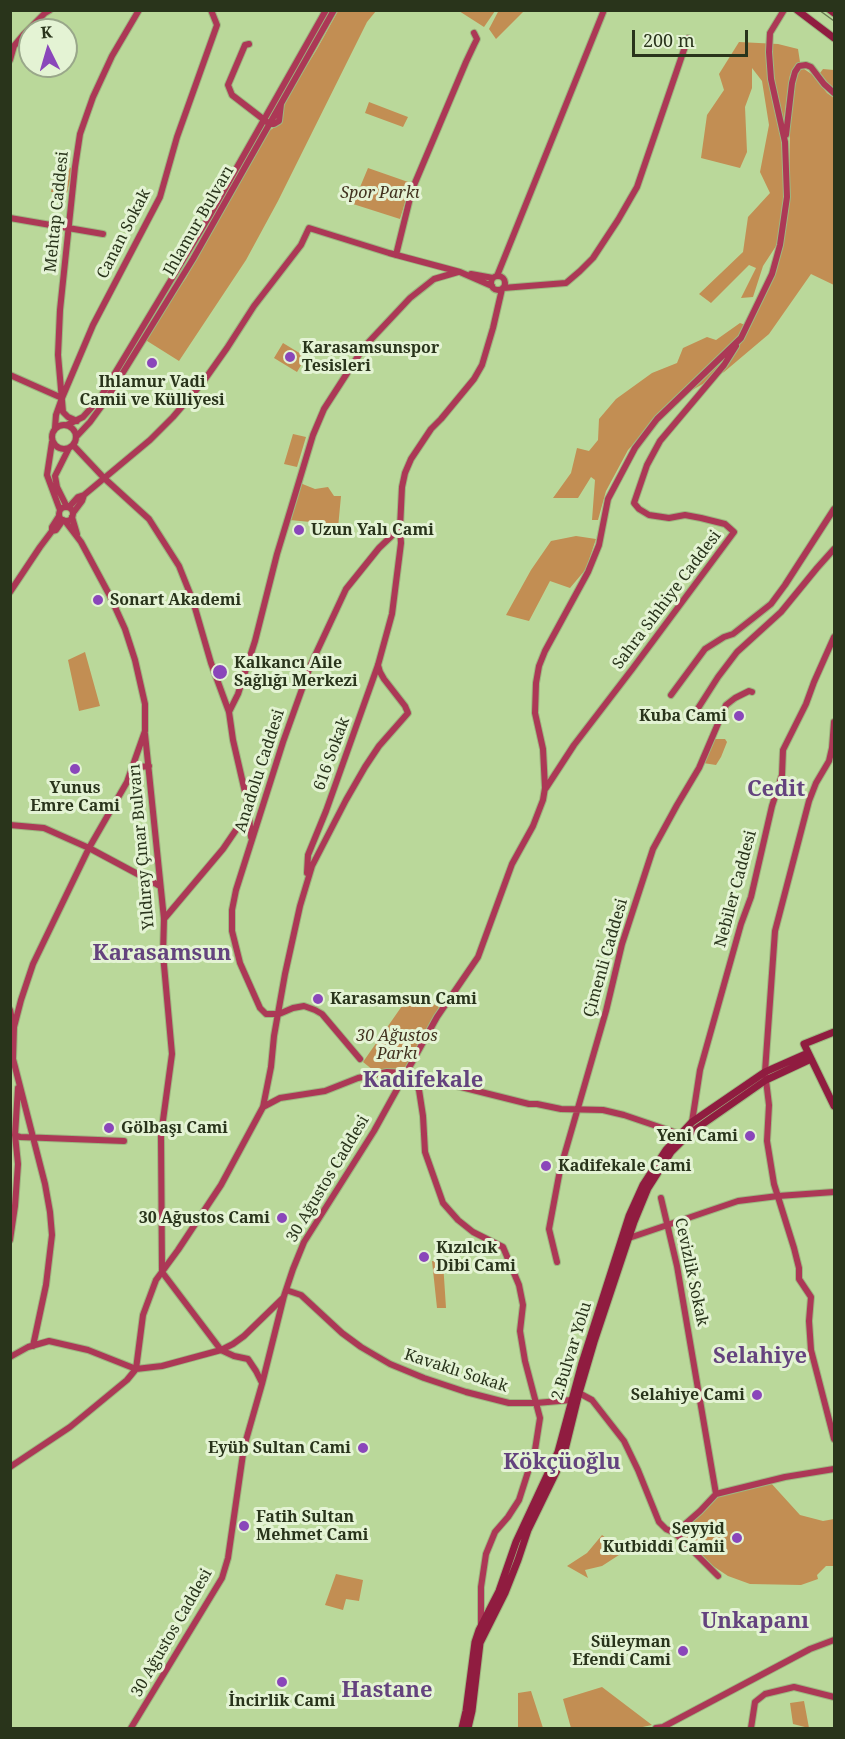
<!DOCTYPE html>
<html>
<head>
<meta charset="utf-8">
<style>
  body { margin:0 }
  #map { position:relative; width:845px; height:1739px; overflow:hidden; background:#bad89a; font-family:"Noto Serif",serif }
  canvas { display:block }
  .frame { position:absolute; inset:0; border:12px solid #29341b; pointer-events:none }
  .north { position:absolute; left:18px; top:18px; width:60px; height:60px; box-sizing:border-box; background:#e4f3d4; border:2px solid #99a78a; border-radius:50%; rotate:355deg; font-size:16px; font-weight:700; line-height:24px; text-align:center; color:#29341b }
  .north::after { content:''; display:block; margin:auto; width:21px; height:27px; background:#8a46ba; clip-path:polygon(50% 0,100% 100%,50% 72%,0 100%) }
  .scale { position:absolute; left:632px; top:30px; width:116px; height:27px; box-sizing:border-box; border:3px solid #29341b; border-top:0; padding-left:8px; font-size:18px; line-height:21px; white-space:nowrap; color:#29341b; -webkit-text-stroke:4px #e4f3d4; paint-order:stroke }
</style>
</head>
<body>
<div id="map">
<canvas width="845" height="1739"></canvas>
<div class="frame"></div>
<div class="north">K</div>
<div class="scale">200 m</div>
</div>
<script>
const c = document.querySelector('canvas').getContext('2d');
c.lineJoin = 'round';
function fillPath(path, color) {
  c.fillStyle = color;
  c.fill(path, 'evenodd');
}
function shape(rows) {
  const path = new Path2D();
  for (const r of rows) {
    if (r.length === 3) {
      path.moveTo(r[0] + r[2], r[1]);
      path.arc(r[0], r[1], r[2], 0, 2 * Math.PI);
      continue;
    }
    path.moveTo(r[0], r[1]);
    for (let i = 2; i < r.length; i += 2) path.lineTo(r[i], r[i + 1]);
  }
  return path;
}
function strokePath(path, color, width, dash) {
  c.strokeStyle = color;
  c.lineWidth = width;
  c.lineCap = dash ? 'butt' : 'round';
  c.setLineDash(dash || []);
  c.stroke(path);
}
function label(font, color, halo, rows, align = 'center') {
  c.font = font + ' "Noto Serif",serif';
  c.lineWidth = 6;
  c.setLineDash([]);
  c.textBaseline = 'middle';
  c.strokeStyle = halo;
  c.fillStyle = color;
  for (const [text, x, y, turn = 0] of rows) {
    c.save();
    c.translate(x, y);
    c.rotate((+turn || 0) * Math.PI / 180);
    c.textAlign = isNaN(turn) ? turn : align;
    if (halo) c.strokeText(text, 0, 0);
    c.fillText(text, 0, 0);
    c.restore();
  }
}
fillPath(shape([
  [499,10,524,11,496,39,489,29],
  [338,11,376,11,367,22,278,201,246,260,179,361,144,339,186,278,269,131,279,124,285,101,317,49],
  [459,11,495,11,484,27],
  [739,42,778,44,798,49,800,62,790,75,782,133,785,196,778,243,763,266,753,297,741,298,756,268,749,265,711,303,699,294,743,252,748,217,770,193,760,172,769,125,762,81,752,68,752,88,745,107,747,152,740,168,701,158,707,115,724,90,719,74],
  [804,69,813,75,827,93,834,98,834,285,811,274,769,334,724,372,671,402,628,450,606,491,598,520,592,520,595,480,591,477,578,498,553,498,571,473,577,448,589,451,598,440,599,419,616,399,652,373,677,363,683,348,707,337,716,340,740,323,748,326,775,273,789,195,790,122,793,87,799,70],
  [823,69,834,70,834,91,820,73],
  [369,102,408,117,403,127,365,113],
  [56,166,73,168,67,193,51,192],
  [368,168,411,183,400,219,353,204],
  [283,343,306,357,297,372,274,358],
  [293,434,306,437,297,467,284,464],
  [300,483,315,489,328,487,334,496,341,496,338,528,336,535,322,533,321,523,290,520],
  [576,536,596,539,586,569,570,588,550,581,529,621,506,615,531,570,551,541],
  [85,652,100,706,79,711,68,660],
  [714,739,725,739,727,742,721,757,716,765,703,763],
  [411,993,439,1007,405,1068,373,1070,363,1062],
  [432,1261,443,1262,446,1308,437,1308],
  [770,1482,800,1515,823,1521,834,1519,834,1566,826,1566,817,1575,818,1579,801,1585,750,1584,728,1576,713,1566,679,1532,719,1496],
  [602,1535,627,1554,619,1555,602,1566,585,1570,588,1578,567,1566,587,1553],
  [336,1574,363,1580,359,1601,346,1599,343,1610,325,1605],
  [602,1687,652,1725,638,1728,571,1728,563,1699],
  [531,1691,543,1728,518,1728,518,1693],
  [804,1701,809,1728,793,1724,790,1703]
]), '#c28e53');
const secondary = shape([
  [249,44,245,45,228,85,232,95,267,122],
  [10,60,14,46,24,34,45,13,50,10],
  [270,124,274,124,279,121,281,104],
  [786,135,792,83,795,72,799,66,806,65,811,67,824,84,834,93],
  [10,218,103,234],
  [396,255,412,190,466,62,474,45,477,39,474,33],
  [471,274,493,278],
  [498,283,7],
  [497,276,604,10],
  [503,288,566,283,580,271,593,258,618,220,637,187,688,38],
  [10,375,62,398],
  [77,421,68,417,63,412,58,355,60,310,75,167,80,134,93,97,112,56,139,10],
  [64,437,12],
  [67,425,83,417,100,398,210,215,326,10],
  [55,428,56,415,62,398,93,325,160,197,177,137,217,25,211,10],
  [76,437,90,422,106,400,193,259,334,10],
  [52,442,47,475,60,510],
  [73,445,104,478,149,519,179,566,193,601,211,663,229,712,233,740,248,805,251,837],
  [66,514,7],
  [67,507,57,487,55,476,69,448],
  [69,507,78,497,84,495,150,440,173,417,203,382,227,348,254,306,301,245,309,228,389,253,460,272,492,286],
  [73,513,82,501,84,495],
  [72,517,77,534],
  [52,531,52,527,59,516],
  [10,592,40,547,52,531,56,530,63,520],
  [671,695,705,649,724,637,733,634,771,604,785,585,834,509],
  [229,712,238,694,255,641,277,554,291,508,313,435,324,409,364,347,410,298,434,279,458,272],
  [695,713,718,677,737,652,781,612,817,568,834,549],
  [834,722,832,748,829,761,816,783,809,801,775,931,765,1072,769,1105,767,1141,774,1184,794,1248,799,1268,799,1279,811,1297,809,1321,811,1350,834,1439],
  [145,734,164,919,163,954,172,1054,161,1135,162,1272,221,1350,234,1356,248,1359,256,1371,262,1383],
  [132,774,139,767,149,766],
  [546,788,574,745,633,668,734,532,725,524,701,518,685,515,669,518,649,515,639,509,634,503,647,465,660,441,724,365,736,346],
  [10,825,44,828,89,848,160,886],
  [307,873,308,855,326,811,378,665,392,614,401,543,400,528,402,487,405,473,411,459,431,429,441,419,474,379,482,365,493,328,502,289],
  [164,919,223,849,238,827,248,806],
  [10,1010,13,1024],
  [360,1059,322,1014,315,1010,304,1006,293,1008,279,1014,266,1014,260,1008,240,963,232,931,232,910,236,890,283,742,311,664,346,589,379,548,400,528],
  [405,1073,413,1080,419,1090,423,1116,425,1152,443,1203,458,1220,473,1232,503,1247,519,1285,523,1305,520,1331,525,1361,540,1418,535,1450,519,1500,508,1517,495,1532,486,1554,481,1587,481,1625],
  [263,1107,280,1098,325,1091,358,1078,387,1072,405,1073,529,1104,537,1104,561,1109,603,1110,624,1115,680,1134],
  [692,1122,700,1070,741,924,751,897,772,806,782,775,783,750,806,704,814,682,834,637],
  [15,1135,20,1137,124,1141],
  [661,1198,677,1266,716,1494],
  [629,1238,738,1201,778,1196,834,1192],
  [10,1240,15,1206,18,1164,15,1135,18,1088],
  [557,1262,549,1229,560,1170,606,1011,622,944,653,849,677,805,699,768,726,705,735,698,749,691,752,692],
  [286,1290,301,1295,342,1333,361,1347,390,1364,424,1378,466,1392,509,1403,536,1403,571,1400],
  [33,1346,46,1285,52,1235,50,1212,45,1184,13,1059,14,1027,21,1000,33,964,89,848,127,782,145,731,145,704,135,660,125,629,110,596,81,542,65,521],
  [10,1357,28,1347,49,1341,88,1350,136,1369,162,1366,221,1350,233,1344,244,1336,283,1298],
  [579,1393,592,1400,624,1441,638,1470,659,1522,666,1529,675,1533,718,1576],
  [10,1467,70,1427,127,1380,136,1369,143,1315,156,1280,178,1250,221,1185,263,1107,271,1067,274,1036,285,974,300,906,312,866,346,800,365,767,379,746,408,713,405,706,384,679,380,672,378,665],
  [716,1494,785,1477,834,1469],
  [675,1533,700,1511,716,1494],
  [131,1728,222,1578,228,1558,244,1447,262,1384,284,1296,293,1269,304,1242,374,1131,437,1017,478,957,512,864,533,826,543,800,545,788,543,749,535,713,536,683,539,666,545,651,588,572,599,545,608,499,635,448,657,419,741,338,772,274,780,245,787,197,785,142,771,79,769,52,770,33,784,10],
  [656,1728,663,1727,810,1649,834,1640],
  [751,1728,755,1702,765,1694,794,1687,834,1697]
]);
const primary = shape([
  [797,10,834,38],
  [830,10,834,13],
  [834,1032,804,1044,834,1106],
  [462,1728,466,1711,475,1642,479,1630,499,1591,516,1542,558,1452,582,1363,629,1216,643,1185,666,1150,692,1122,765,1072,808,1053],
  [468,1728,472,1711,480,1643,505,1593,518,1560,528,1530,563,1458,579,1393,594,1342,634,1222,648,1188,671,1152,690,1133,766,1080,811,1059]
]);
strokePath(secondary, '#9db781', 8);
strokePath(primary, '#9db781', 9);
strokePath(secondary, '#ac3856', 6);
strokePath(primary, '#901c40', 7);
strokePath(shape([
  [819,10,834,21]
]), '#667950', 1.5);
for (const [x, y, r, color] of [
  [290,357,6,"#8a46ba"],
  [152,363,6,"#8a46ba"],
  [299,530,6,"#8a46ba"],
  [98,600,6,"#8a46ba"],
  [220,672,8,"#8a46ba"],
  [739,716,6,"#8a46ba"],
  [75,769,6,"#8a46ba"],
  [318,999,6,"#8a46ba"],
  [109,1128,6,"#8a46ba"],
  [750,1136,6,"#8a46ba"],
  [546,1166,6,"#8a46ba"],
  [282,1218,6,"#8a46ba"],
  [424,1257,6,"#8a46ba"],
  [757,1395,6,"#8a46ba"],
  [363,1448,6,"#8a46ba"],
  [244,1526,6,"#8a46ba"],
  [737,1538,6,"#8a46ba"],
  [683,1651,6,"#8a46ba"],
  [282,1682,6,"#8a46ba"]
]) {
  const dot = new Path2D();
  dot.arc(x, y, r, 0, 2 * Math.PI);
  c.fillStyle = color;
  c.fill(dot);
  strokePath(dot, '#e4f3d4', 2);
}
label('italic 16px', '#42321f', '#e4f3d4', [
  ["Spor Parkı",380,193],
  ["30 Ağustos",397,1036],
  ["Parkı",397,1054]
]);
label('16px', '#29341b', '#e4f3d4', [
  ["Mehtap Caddesi",57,212,-84],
  ["Ihlamur Bulvarı",199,221,-60],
  ["Canan Sokak",124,234,-63],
  ["Sahra Sıhhiye Caddesi",667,600,-53],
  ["616 Sokak",332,754,-70],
  ["Anadolu Caddesi",260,771,-72],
  ["Yıldıray Çınar Bulvarı",142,847,-95],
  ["Nebiler Caddesi",736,889,-75],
  ["Çimenli Caddesi",606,958,-74],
  ["30 Ağustos Caddesi",328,1179,-59],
  ["Cevizlik Sokak",691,1272,78],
  ["2.Bulvar Yolu",572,1351,-73],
  ["Kavaklı Sokak",456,1371,18],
  ["30 Ağustos Caddesi",172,1633,-60]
]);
label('bold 16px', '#29341b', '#e4f3d4', [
  ["Karasamsunspor",302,348],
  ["Tesisleri",302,366],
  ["Ihlamur Vadi",152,382,"center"],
  ["Camii ve Külliyesi",152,400,"center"],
  ["Uzun Yalı Cami",311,530],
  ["Sonart Akademi",110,600],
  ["Kalkancı Aile",234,663],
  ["Sağlığı Merkezi",234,681],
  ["Kuba Cami",727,716,"right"],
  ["Yunus",75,788,"center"],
  ["Emre Cami",75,806,"center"],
  ["Karasamsun Cami",330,999],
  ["Gölbaşı Cami",121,1128],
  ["Yeni Cami",738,1136,"right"],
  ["Kadifekale Cami",558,1166],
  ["30 Ağustos Cami",270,1218,"right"],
  ["Kızılcık",436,1248],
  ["Dibi Cami",436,1266],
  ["Selahiye Cami",745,1395,"right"],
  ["Eyüb Sultan Cami",351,1448,"right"],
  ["Fatih Sultan",256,1517],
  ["Mehmet Cami",256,1535],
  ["Seyyid",725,1529,"right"],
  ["Kutbiddi Camii",725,1547,"right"],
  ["Süleyman",671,1642,"right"],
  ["Efendi Cami",671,1660,"right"],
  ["İncirlik Cami",282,1701,"center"]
], 'left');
label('bold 22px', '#64437e', '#e4f3d4', [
  ["Cedit",776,790],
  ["Karasamsun",162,954],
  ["Kadifekale",423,1081],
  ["Selahiye",760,1357],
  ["Kökçüoğlu",562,1463],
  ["Unkapanı",755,1622],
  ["Hastane",387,1691]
]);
</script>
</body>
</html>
